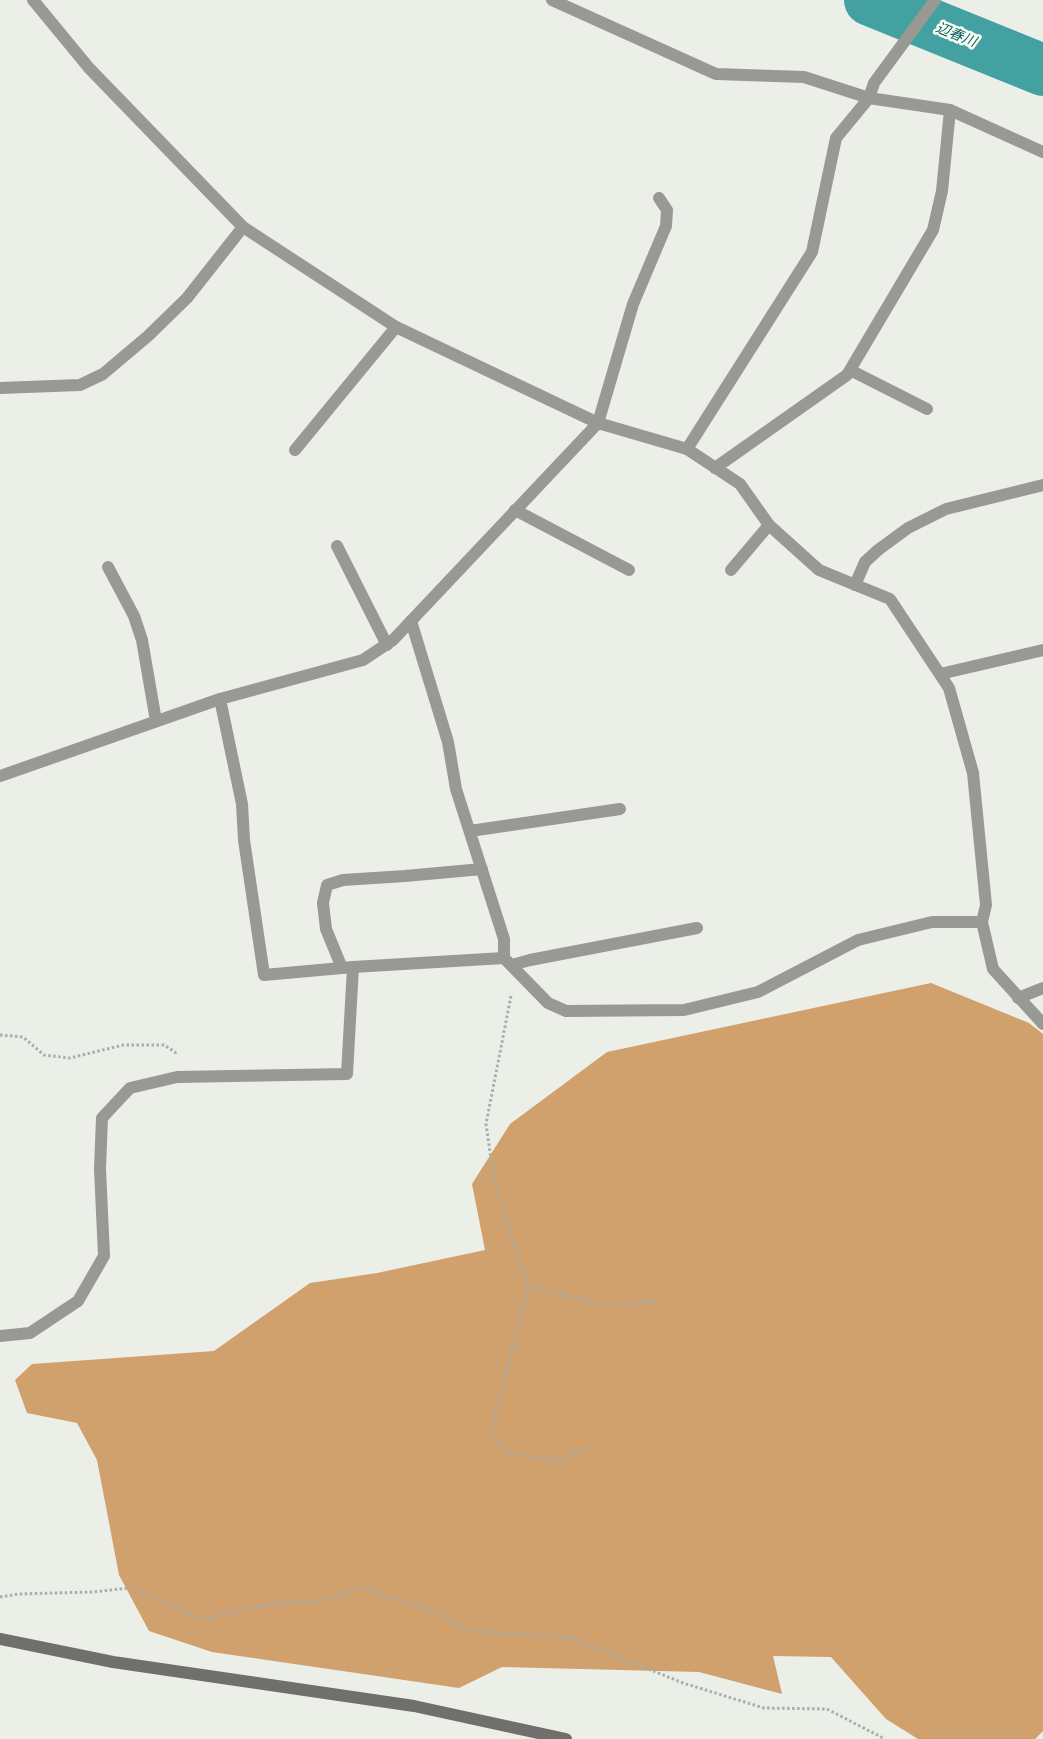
<!DOCTYPE html>
<html>
<head>
<meta charset="utf-8">
<style>
  body { margin:0 }
  canvas { display:block; background:#ebefe8 }
</style>
</head>
<body>
<canvas width="1043" height="1739"></canvas>
<script>
const c = document.querySelector('canvas').getContext('2d');
c.lineJoin = 'round';
function fillPath(path, color) {
  c.fillStyle = color;
  c.fill(path, 'evenodd');
}
function shape(rows) {
  const path = new Path2D();
  for (const r of rows) {
    path.moveTo(r[0], r[1]);
    for (let i = 2; i < r.length; i += 2) path.lineTo(r[i], r[i + 1]);
  }
  return path;
}
function strokePath(path, color, width, dash) {
  c.strokeStyle = color;
  c.lineWidth = width;
  c.lineCap = dash ? 'butt' : 'round';
  c.setLineDash(dash || []);
  c.stroke(path);
}
function label(font, color, halo, rows, align = 'center') {
  c.font = font + ' Inter,"Noto Sans JP",sans-serif';
  c.lineWidth = 5;
  c.setLineDash([]);
  c.textBaseline = 'middle';
  c.strokeStyle = halo;
  c.fillStyle = color;
  for (const [text, x, y, turn = 0] of rows) {
    c.save();
    c.translate(x, y);
    c.rotate((+turn || 0) * Math.PI / 180);
    c.textAlign = isNaN(turn) ? turn : align;
    if (halo) c.strokeText(text, 0, 0);
    c.fillText(text, 0, 0);
    c.restore();
  }
}
fillPath(shape([
  [931,983,1029,1023,1043,1034,1043,1731,1035,1739,918,1739,886,1719,831,1657,773,1656,782,1694,699,1672,502,1667,459,1688,212,1652,149,1631,119,1575,97,1460,77,1423,27,1413,15,1380,32,1364,214,1351,310,1283,377,1273,485,1250,472,1184,510,1124,607,1052]
]), '#d0a06d');
strokePath(shape([
  [870,0,1043,70]
]), '#43a1a1', 52);
strokePath(shape([
  [511,996,486,1124,494,1181,528,1287],
  [0,1035,23,1037,44,1055,70,1058,123,1045,164,1045,175,1052,176,1056],
  [588,1447,561,1461,505,1453,491,1431,528,1287,599,1303,626,1306,658,1300],
  [0,1597,18,1594,92,1592,130,1588,203,1620,268,1604,320,1601,361,1588,438,1613,469,1631,569,1637,683,1683,764,1708,827,1709,885,1739]
]), '#aaaea8', 3, [2.5, 2.5]);
strokePath(shape([
  [850,370,927,409],
  [0,388,80,385,103,374,148,336,187,298,243,227],
  [598,423,633,304,666,226,667,210,659,198],
  [687,449,812,252,836,138,869,98,874,83,935,0],
  [715,468,847,375,933,230,942,191,950,110],
  [515,510,629,570],
  [337,546,387,645],
  [108,567,134,616,142,640,156,721],
  [731,570,769,525],
  [855,585,865,562,878,550,908,528,946,509,1043,485],
  [411,621,448,742,456,789,504,939,504,958],
  [940,674,1043,650],
  [470,831,620,809],
  [512,965,530,960,697,928],
  [342,968,326,929,323,903,327,885,343,880,405,876,482,869],
  [1018,998,1043,988],
  [0,1336,30,1333,78,1301,104,1256,100,1169,102,1118,130,1088,177,1077,347,1074,353,967,264,975,244,840,242,804,220,699]
]), '#989895', 12);
strokePath(shape([
  [33,0,89,68,243,227,396,327,598,423,687,449,740,484,769,525,819,570,890,599,949,688,973,773,986,905,982,922,993,969,1043,1024],
  [552,0,716,74,804,77,869,98,950,110,1043,152],
  [295,450,396,327],
  [0,776,220,699,363,660,393,640,598,423],
  [353,967,504,958,548,1003,566,1011,684,1010,758,992,858,940,932,922,982,922]
]), '#989895', 12);
strokePath(shape([
  [0,1639,113,1662,414,1706,566,1739]
]), '#706f6b', 12);
label('italic 14px', '#085c5b', '#f8fcf5', [
  ["辺春川",956,35,22]
]);
</script>
</body>
</html>
